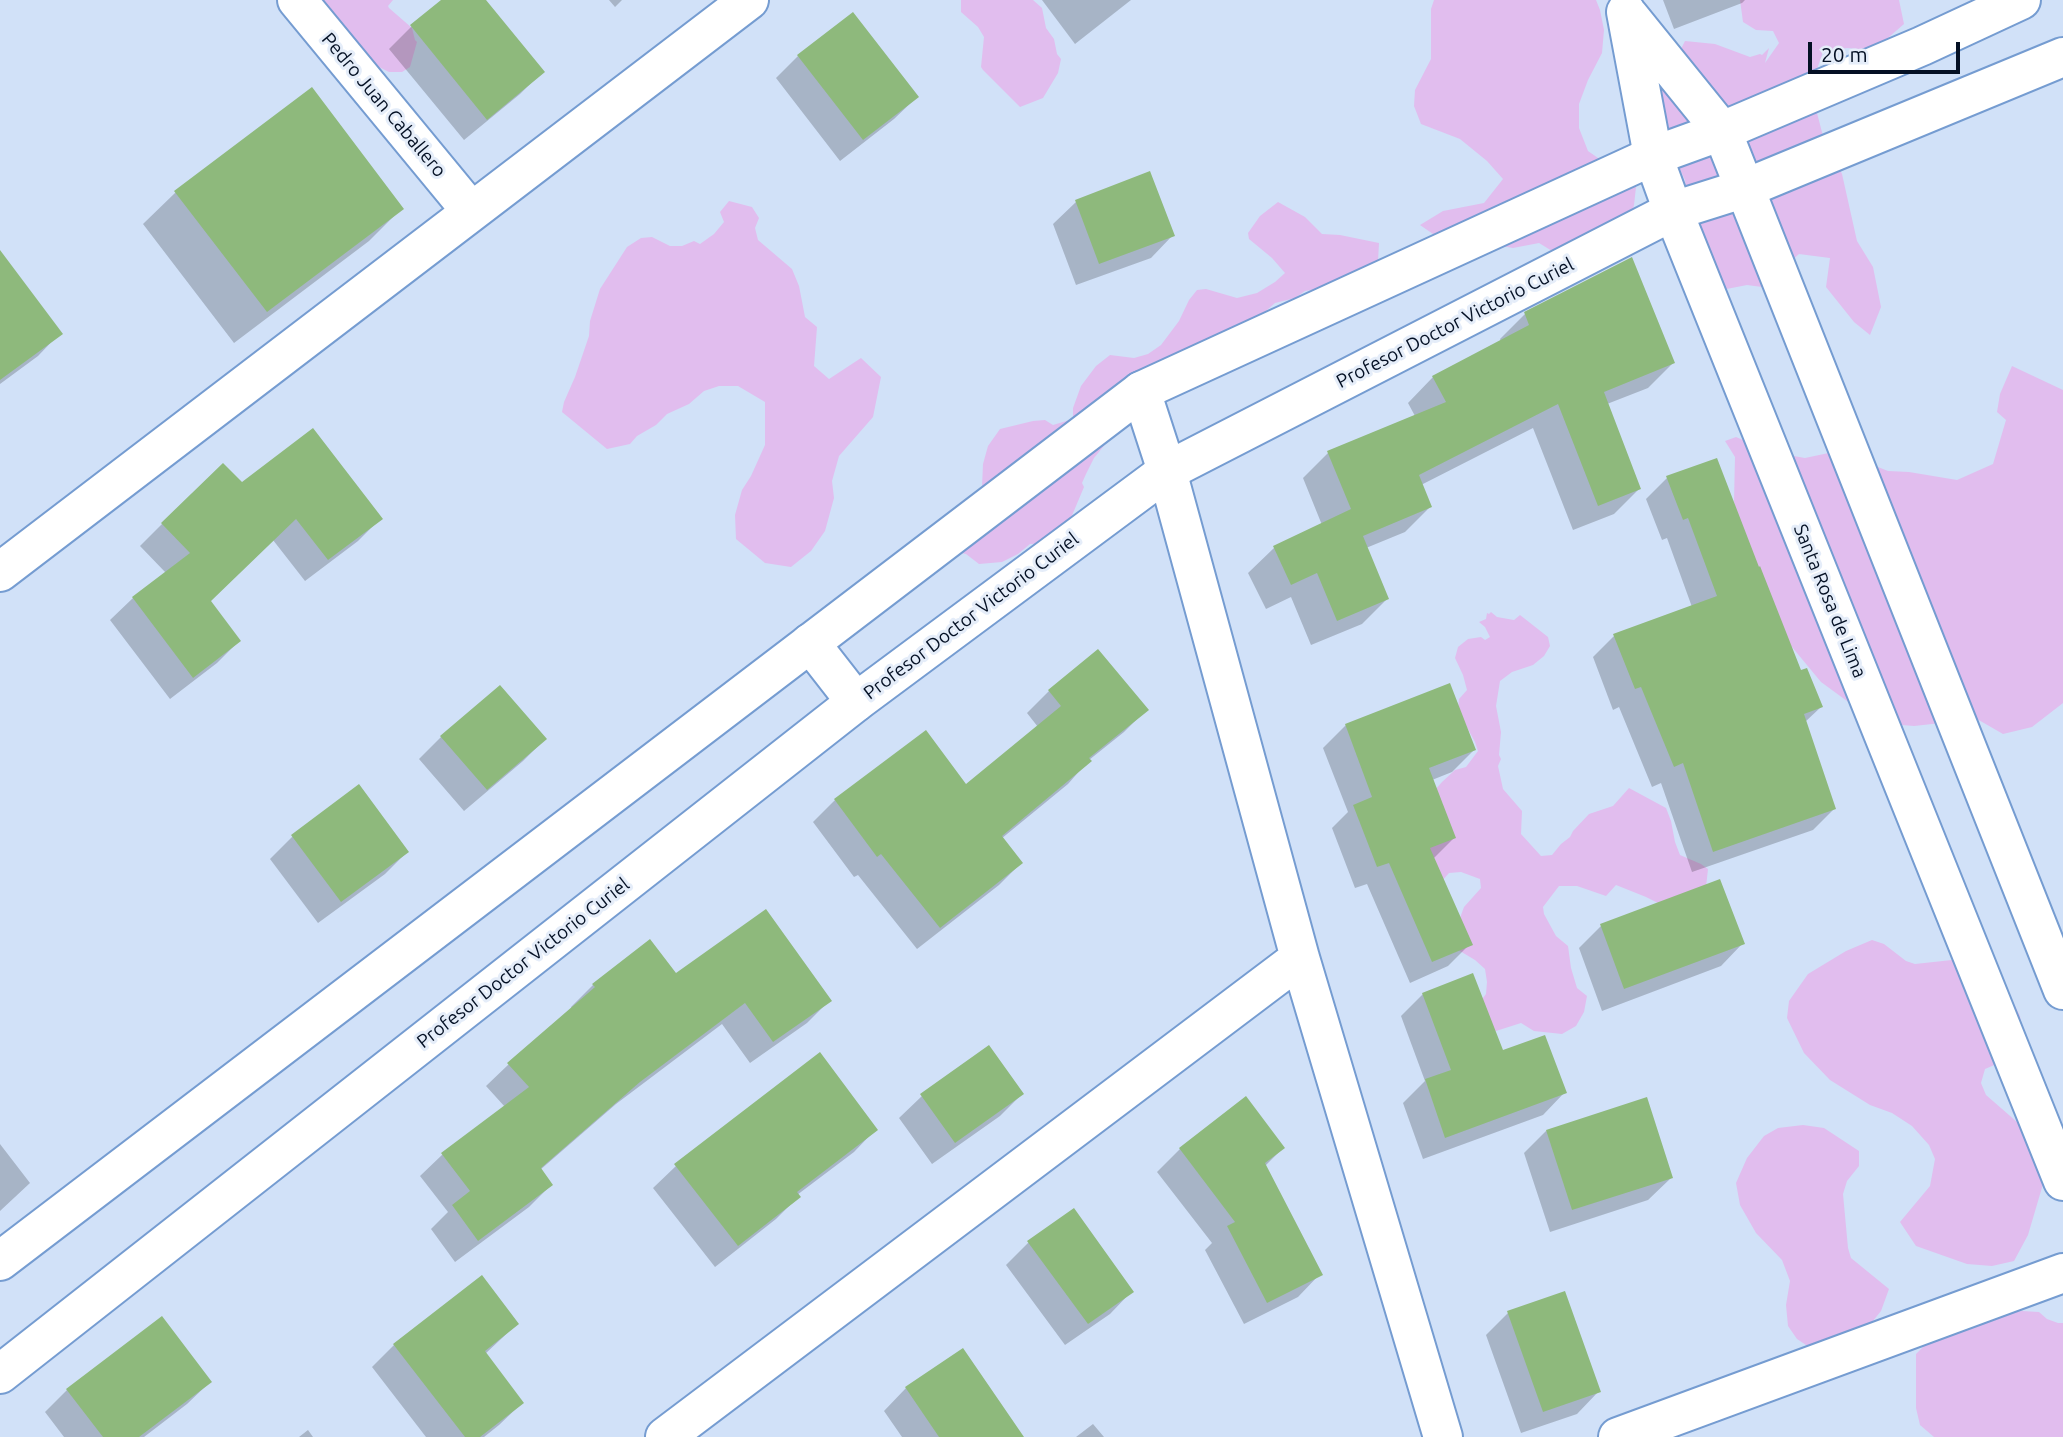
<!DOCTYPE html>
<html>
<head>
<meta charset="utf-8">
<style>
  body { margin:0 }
  #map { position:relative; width:2063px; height:1437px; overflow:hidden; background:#d1e1f8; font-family:Ubuntu,sans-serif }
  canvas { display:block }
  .scale { position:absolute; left:1808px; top:42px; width:152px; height:32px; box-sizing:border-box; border:4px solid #041024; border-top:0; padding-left:9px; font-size:21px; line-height:24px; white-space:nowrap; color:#041024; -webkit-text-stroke:5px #e5edf9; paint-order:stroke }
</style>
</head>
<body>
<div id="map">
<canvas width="2063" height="1437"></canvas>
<div class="scale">20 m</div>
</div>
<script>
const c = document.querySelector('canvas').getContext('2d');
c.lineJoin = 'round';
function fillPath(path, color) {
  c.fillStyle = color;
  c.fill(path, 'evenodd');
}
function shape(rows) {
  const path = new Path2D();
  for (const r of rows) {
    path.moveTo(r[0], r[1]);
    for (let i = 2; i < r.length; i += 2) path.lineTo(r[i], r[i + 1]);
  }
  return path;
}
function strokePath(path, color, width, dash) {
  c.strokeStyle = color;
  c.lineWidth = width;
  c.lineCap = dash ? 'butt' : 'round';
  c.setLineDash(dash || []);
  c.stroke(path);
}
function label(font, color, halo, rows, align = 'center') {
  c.font = font + ' Ubuntu,sans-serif';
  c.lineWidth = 6;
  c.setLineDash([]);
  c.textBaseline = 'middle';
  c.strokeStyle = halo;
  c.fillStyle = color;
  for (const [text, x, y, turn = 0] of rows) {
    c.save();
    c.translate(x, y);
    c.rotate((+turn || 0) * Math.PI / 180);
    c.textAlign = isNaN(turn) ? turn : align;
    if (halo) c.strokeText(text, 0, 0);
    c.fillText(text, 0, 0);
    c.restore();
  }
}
fillPath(shape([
  [318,0,393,0,388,6,389,8,412,28,415,40,417,42,410,67,402,72,389,72,375,65],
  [961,0,1033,0,1042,8,1046,28,1054,39,1057,54,1061,59,1058,73,1043,98,1020,107,983,70,981,67,984,37,978,27,961,12],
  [1434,0,1596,0,1600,10,1604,30,1602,53,1588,80,1579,104,1579,128,1588,151,1608,165,1623,171,1636,187,1634,205,1630,221,1557,254,1539,243,1513,248,1433,234,1420,225,1443,211,1484,203,1503,179,1487,161,1460,139,1421,124,1414,106,1415,90,1431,59,1431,9],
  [1740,0,1899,0,1904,24,1881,44,1872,50,1847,48,1823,52,1817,69,1817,113,1823,136,1842,174,1857,241,1873,267,1881,307,1870,335,1854,322,1826,287,1830,258,1799,254,1762,287,1747,285,1716,291,1689,218,1685,180,1656,120,1653,94,1675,67,1679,53,1685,41,1715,44,1750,57,1760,54,1762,55,1769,48,1765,63,1779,43,1773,31,1756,30,1743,22],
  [729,201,752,207,759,218,755,228,758,240,792,269,799,286,805,317,817,327,814,366,829,379,861,358,881,377,873,417,839,456,832,481,834,498,825,531,811,551,791,567,765,563,736,539,735,515,742,490,751,476,765,445,765,402,738,386,719,386,704,391,689,404,667,414,656,425,637,436,630,444,607,449,562,412,564,402,575,377,589,336,590,321,600,289,627,247,641,238,652,237,670,246,682,246,694,241,700,244,714,234,724,222,720,212],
  [1278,202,1305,217,1322,234,1340,235,1379,243,1378,261,1323,288,1305,291,1295,298,1275,303,1250,325,1145,402,1119,434,1111,437,1094,458,1086,474,1082,483,1084,487,1068,525,1053,543,1030,544,1018,554,1002,562,979,564,966,554,957,552,982,487,983,464,988,446,1000,429,1033,421,1045,420,1053,425,1073,419,1073,408,1081,386,1096,366,1110,355,1134,358,1148,354,1161,345,1179,321,1189,300,1197,290,1206,289,1237,298,1257,293,1275,282,1285,273,1272,258,1249,239,1248,233,1260,216],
  [2012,366,2063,390,2063,703,2032,727,2003,734,1977,719,1914,726,1877,723,1821,682,1763,612,1734,502,1735,457,1725,441,1736,437,1771,452,1805,458,1838,451,1888,471,1909,472,1957,480,1993,464,2006,420,1997,412,2000,394],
  [1491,612,1497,617,1514,620,1520,615,1548,637,1550,646,1544,656,1533,665,1512,672,1500,681,1496,706,1501,732,1499,755,1501,759,1498,766,1503,789,1522,811,1521,834,1541,856,1552,855,1561,844,1570,837,1573,831,1589,814,1613,806,1629,788,1666,808,1671,821,1675,842,1680,855,1701,864,1708,869,1706,887,1666,907,1646,897,1616,885,1606,896,1577,886,1559,886,1543,907,1544,914,1556,936,1568,946,1571,968,1577,988,1587,996,1584,1012,1576,1026,1562,1034,1534,1031,1521,1023,1496,1031,1483,1022,1480,1002,1486,994,1487,982,1485,969,1475,960,1450,945,1464,907,1481,888,1480,879,1461,872,1449,873,1441,882,1414,830,1443,804,1435,790,1442,782,1455,770,1466,767,1478,751,1475,742,1458,711,1459,699,1467,690,1463,675,1455,658,1458,647,1468,639,1481,637,1485,640,1490,637,1485,627,1479,622,1486,619,1487,613,1489,614],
  [1872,940,1884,944,1906,961,1915,964,1952,960,1962,963,2013,1002,2020,1016,2023,1039,2006,1060,1985,1069,1981,1083,1986,1095,2032,1135,2046,1174,2028,1235,2014,1261,1992,1266,1967,1264,1916,1246,1900,1222,1930,1186,1935,1159,1929,1145,1912,1126,1892,1113,1870,1105,1830,1080,1804,1053,1787,1018,1789,1001,1808,974,1846,951],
  [1803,1125,1824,1128,1859,1151,1859,1166,1847,1181,1843,1194,1848,1248,1851,1258,1889,1289,1881,1311,1864,1332,1809,1347,1797,1339,1788,1326,1786,1305,1790,1281,1782,1260,1756,1233,1740,1205,1736,1183,1747,1158,1764,1136,1778,1128],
  [2022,1311,2039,1312,2047,1319,2058,1323,2063,1323,2063,1437,1934,1437,1920,1425,1916,1408,1916,1354,1925,1345,1955,1334,1973,1322,1995,1315]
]), '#e1bdee');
fillPath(shape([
  [444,0,484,0,542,72,520,94,464,140,389,49,411,27],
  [609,0,622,0,615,7],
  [1042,0,1131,0,1075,44],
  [1663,0,1745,0,1742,3,1674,29],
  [798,56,917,97,894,119,840,161,776,78],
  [176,192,401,209,369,241,234,343,143,224],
  [1076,202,1173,235,1151,258,1076,285,1053,224],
  [0,269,60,333,38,356,0,384],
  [1525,314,1673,363,1648,388,1607,404,1639,489,1614,514,1573,530,1533,428,1421,485,1430,507,1405,532,1366,548,1387,599,1362,624,1311,645,1291,597,1266,609,1248,573,1274,548,1322,525,1303,478,1328,453,1415,416,1408,403,1433,377,1501,342,1500,339],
  [1667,478,1821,707,1805,722,1834,809,1813,830,1692,872,1661,783,1652,787,1619,707,1613,710,1593,657,1614,636,1692,607,1667,538,1662,540,1646,499],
  [241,484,380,519,358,541,305,581,273,540,209,601,239,641,217,663,170,699,110,620,133,598,166,573,140,546,162,524],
  [1049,691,1146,710,1124,732,1089,760,1068,784,1001,839,1021,863,999,885,917,949,858,875,854,877,813,822,835,800,966,786,1038,727,1027,713],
  [1346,725,1474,750,1452,772,1432,780,1454,838,1433,859,1470,944,1448,966,1410,983,1367,884,1355,888,1332,828,1348,812,1323,748],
  [441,737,545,739,523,761,464,811,419,759],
  [359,787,407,852,385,874,318,923,270,859,292,837],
  [1601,926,1743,943,1721,966,1602,1011,1579,948],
  [675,976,829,1001,807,1023,750,1063,722,1024,616,1104,540,1170,551,1185,529,1207,455,1262,431,1229,448,1212,420,1176,443,1154,505,1107,486,1086,509,1064,572,1009,571,1007,593,985],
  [1423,994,1502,1053,1565,1092,1543,1115,1423,1159,1403,1103,1425,1081,1401,1016],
  [1022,1094,1000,1116,932,1164,899,1118,922,1096],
  [1246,1099,1283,1148,1265,1166,1320,1274,1298,1297,1244,1324,1205,1250,1212,1243,1157,1172,1180,1149],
  [876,1129,854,1152,797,1195,798,1197,776,1219,715,1267,653,1188,676,1166],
  [1546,1131,1671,1178,1648,1200,1550,1232,1524,1153],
  [0,1144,30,1183,0,1211],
  [1074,1210,1132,1291,1110,1314,1065,1345,1006,1265,1028,1243],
  [1508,1313,1599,1391,1577,1414,1521,1433,1486,1335],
  [517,1324,485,1354,522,1403,499,1425,484,1437,426,1437,372,1367,394,1345],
  [210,1382,187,1404,144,1437,64,1437,45,1412,67,1390],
  [906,1388,1014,1437,902,1437,884,1411],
  [1093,1424,1104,1437,1076,1437],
  [308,1430,313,1437,299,1437]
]), '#0003');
fillPath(shape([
  [441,0,486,0,545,72,487,120,410,25],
  [853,12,919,97,863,140,797,55],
  [312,87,404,209,267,312,174,191],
  [1150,171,1175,236,1099,264,1075,200],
  [0,250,63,334,0,380],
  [1632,257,1675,363,1604,392,1641,489,1598,506,1558,404,1419,475,1432,507,1363,536,1389,599,1337,621,1317,573,1291,585,1273,546,1351,509,1327,451,1446,402,1432,376,1529,325,1524,312],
  [313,428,383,519,328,560,296,519,211,601,241,641,193,678,132,597,190,553,161,523,223,463,242,482],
  [1717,458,1759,567,1760,566,1801,670,1807,668,1823,707,1804,714,1836,809,1713,852,1683,763,1674,767,1641,687,1635,689,1613,634,1717,596,1688,518,1683,520,1666,476],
  [1098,649,1149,710,1089,758,1092,761,1002,836,1023,863,940,928,881,854,877,857,834,799,926,730,966,784,1061,706,1048,690],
  [1450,683,1476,750,1429,768,1456,838,1430,848,1473,945,1432,962,1389,863,1377,867,1353,805,1372,797,1345,724],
  [500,685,547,739,487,790,440,736],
  [359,784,409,852,341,902,291,835],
  [1720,879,1745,944,1624,989,1600,924],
  [766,909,832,1001,773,1042,745,1003,640,1082,541,1168,553,1185,478,1241,452,1205,470,1191,441,1153,529,1087,507,1063,595,987,592,984,650,939,676,973],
  [1473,973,1503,1050,1545,1035,1567,1093,1445,1138,1425,1079,1451,1070,1422,993],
  [989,1045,1024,1094,955,1143,920,1094],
  [820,1052,878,1130,797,1192,801,1197,738,1246,674,1164],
  [1246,1096,1285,1148,1265,1163,1323,1275,1267,1303,1227,1226,1235,1222,1179,1148],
  [1647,1097,1673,1178,1572,1210,1546,1130],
  [1074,1208,1134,1292,1088,1324,1027,1241],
  [482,1275,519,1324,485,1351,524,1403,480,1437,465,1437,393,1344],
  [1565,1291,1601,1392,1543,1412,1507,1311],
  [162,1316,212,1382,139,1437,103,1437,66,1389],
  [963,1348,1024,1437,939,1437,905,1387]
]), '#8eb97c');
const minor = shape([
  [297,0,471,211],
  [1141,391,1167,471,1300,958,1443,1437],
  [0,572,749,0],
  [810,643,856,702],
  [665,1437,1300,958],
  [1618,1437,2063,1273]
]);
const tertiary = shape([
  [1626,12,1653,156,1673,211,2063,1181],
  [1629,16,1722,131,2063,990]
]);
const secondary = shape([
  [0,1261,1141,391,1653,156,1722,131,1922,46,2021,0],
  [0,1374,856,702,1167,471,1673,211,1746,188,2063,57]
]);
strokePath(minor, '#759cd1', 42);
strokePath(tertiary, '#759cd1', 42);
strokePath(secondary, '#759cd1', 42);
strokePath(minor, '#fff', 38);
strokePath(tertiary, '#fff', 38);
strokePath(secondary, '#fff', 38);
label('19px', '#041024', '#e5edf9', [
  ["Pedro Juan Caballero",384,105,50],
  ["Profesor Doctor Victorio Curiel",1455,323,-27],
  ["Santa Rosa de Lima",1830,601,68],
  ["Profesor Doctor Victorio Curiel",971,616,-37],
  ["Profesor Doctor Victorio Curiel",523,963,-38]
]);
</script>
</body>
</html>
